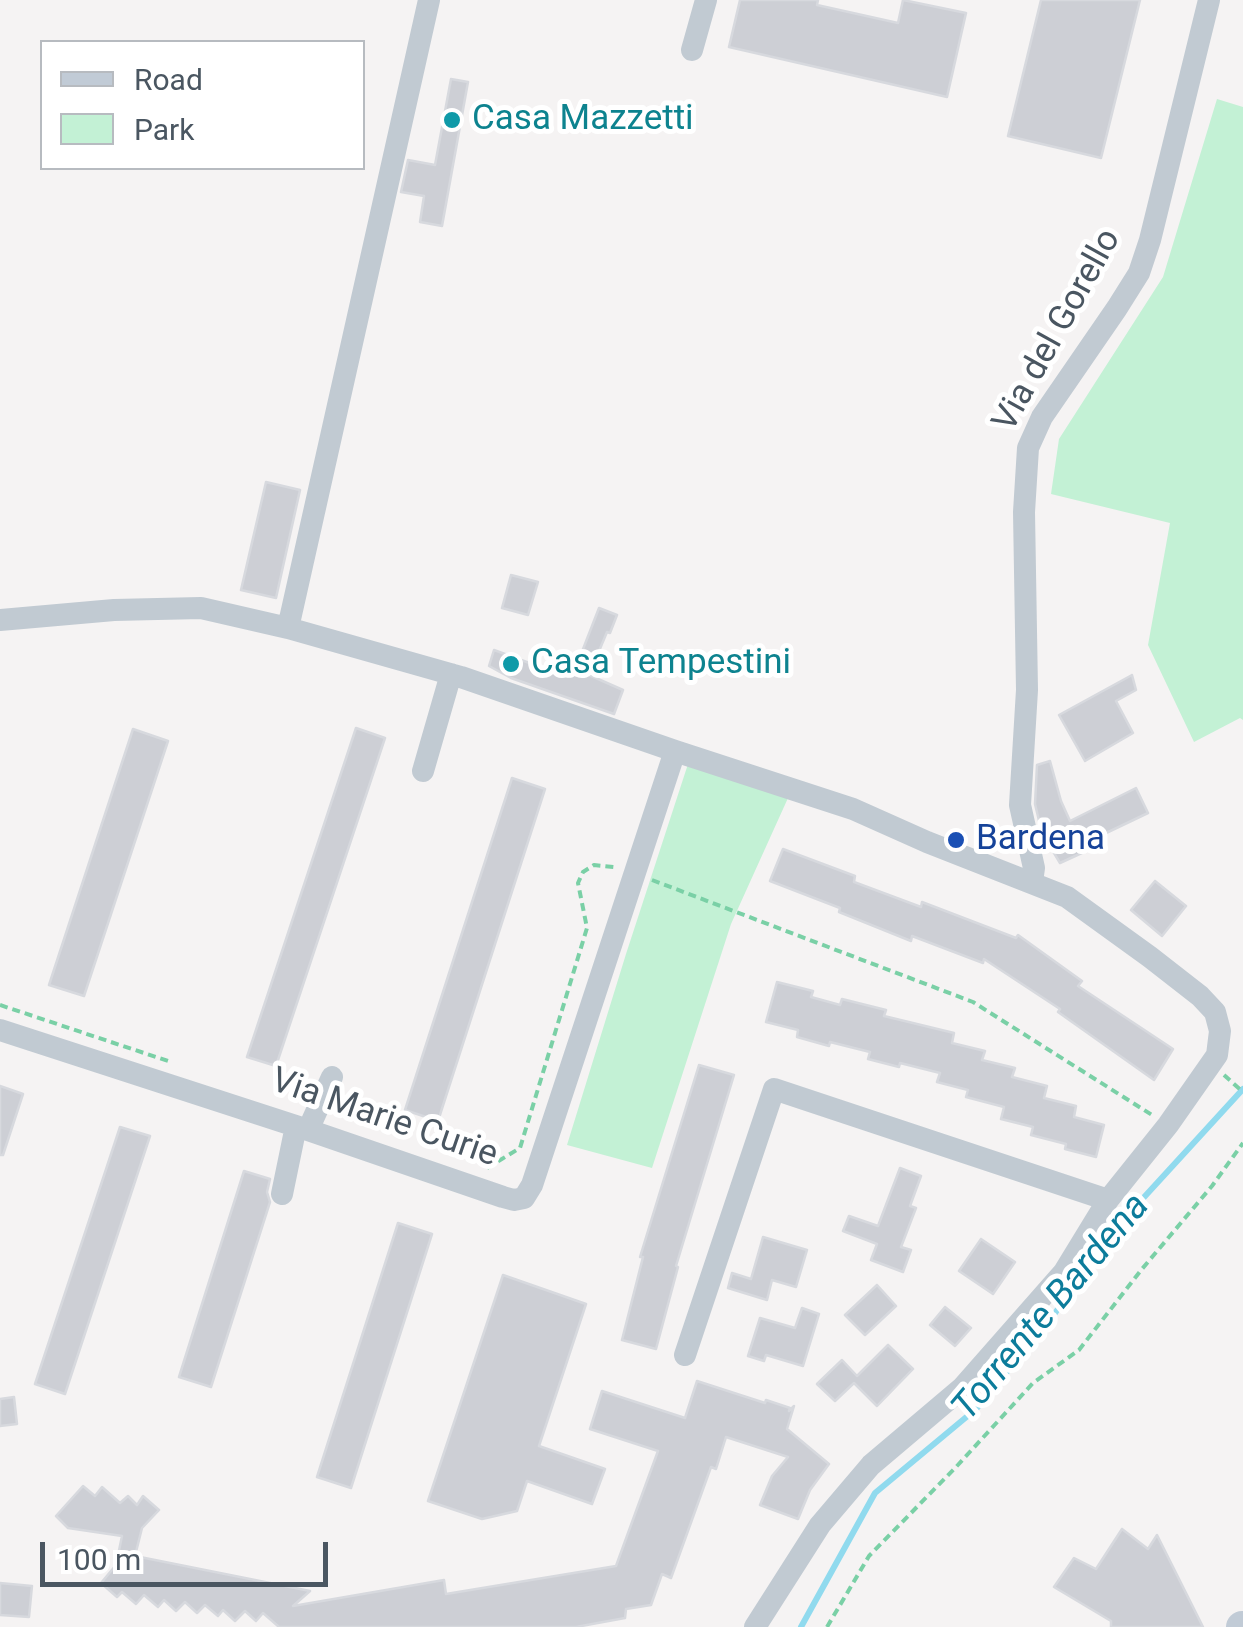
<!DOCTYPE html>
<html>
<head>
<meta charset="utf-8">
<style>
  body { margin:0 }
  #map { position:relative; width:1243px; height:1627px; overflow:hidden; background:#f5f3f3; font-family:Roboto,sans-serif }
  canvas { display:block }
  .legend { position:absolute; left:40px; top:40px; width:325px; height:130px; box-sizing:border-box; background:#fff; border:2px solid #b7bbc0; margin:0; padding:12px 18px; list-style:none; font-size:30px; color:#4a5661 }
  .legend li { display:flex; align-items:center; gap:20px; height:50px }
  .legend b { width:50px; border:2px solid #b7bbc0 }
  .scale { position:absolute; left:40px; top:1542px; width:288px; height:45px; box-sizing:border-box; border:5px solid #4a5661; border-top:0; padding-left:12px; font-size:30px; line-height:35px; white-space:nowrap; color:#4a5661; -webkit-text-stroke:8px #fff; paint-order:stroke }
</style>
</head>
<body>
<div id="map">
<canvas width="1243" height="1627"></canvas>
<ul class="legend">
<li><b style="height:12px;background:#c1cbd6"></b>Road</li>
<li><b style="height:28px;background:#c3f1d5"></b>Park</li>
</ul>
<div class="scale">100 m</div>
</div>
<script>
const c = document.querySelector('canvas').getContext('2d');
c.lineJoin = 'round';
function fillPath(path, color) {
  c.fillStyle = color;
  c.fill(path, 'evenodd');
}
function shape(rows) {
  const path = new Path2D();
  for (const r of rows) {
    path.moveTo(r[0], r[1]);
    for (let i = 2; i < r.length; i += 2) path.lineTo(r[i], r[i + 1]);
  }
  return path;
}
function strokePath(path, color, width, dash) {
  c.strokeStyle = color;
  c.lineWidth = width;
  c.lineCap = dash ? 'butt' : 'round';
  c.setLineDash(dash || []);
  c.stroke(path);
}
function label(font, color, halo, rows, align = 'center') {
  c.font = font + ' Roboto,sans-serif';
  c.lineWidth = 10;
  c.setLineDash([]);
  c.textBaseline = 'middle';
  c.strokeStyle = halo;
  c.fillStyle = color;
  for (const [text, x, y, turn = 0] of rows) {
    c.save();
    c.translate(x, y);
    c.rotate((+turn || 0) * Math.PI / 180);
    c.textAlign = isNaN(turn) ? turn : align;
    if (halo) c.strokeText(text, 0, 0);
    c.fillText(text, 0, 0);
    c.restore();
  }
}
fillPath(shape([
  [1217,99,1243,107,1243,720,1240,718,1194,742,1148,645,1170,523,1051,494,1059,439,1163,277],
  [688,764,788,798,731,924,652,1168,567,1145,626,954]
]), '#c3f1d5');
strokePath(shape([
  [801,1627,875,1493,976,1409,1052,1317,1136,1206,1243,1089]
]), '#90daee', 6);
const building = shape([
  [740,0,818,0,817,5,898,23,903,0,966,13,947,97,729,47,740,0],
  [1041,0,1140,0,1101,158,1008,136,1041,0],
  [451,79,468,82,442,226,420,222,424,196,401,192,408,160,435,165,451,79],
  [266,482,300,490,276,598,241,590,266,482],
  [511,575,538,582,528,615,502,608,511,575],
  [599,608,617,615,610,633,607,632,589,675,623,690,614,714,511,678,489,666,494,650,554,672,559,657,578,662,599,608],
  [1132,675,1136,690,1116,701,1133,733,1085,761,1059,715,1132,675],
  [356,728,385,738,276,1066,247,1057,356,728],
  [133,729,168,741,84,996,49,985,133,729],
  [1050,761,1061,801,1070,821,1136,788,1148,813,1081,845,1084,852,1060,863,1042,833,1035,804,1037,765,1050,761],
  [512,778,545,789,438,1121,405,1110,512,778],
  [783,849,855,876,854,882,921,907,922,902,1016,938,1018,935,1082,981,1078,986,1173,1049,1154,1080,1058,1012,1060,1009,984,959,983,963,912,936,911,941,839,912,840,908,770,881,783,849],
  [1155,881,1186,906,1162,936,1131,910,1155,881],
  [777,982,813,991,811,997,840,1005,842,999,886,1010,884,1016,954,1033,952,1043,985,1051,982,1060,1015,1068,1012,1077,1047,1086,1044,1098,1076,1106,1074,1117,1104,1125,1096,1157,1065,1149,1066,1144,1031,1135,1033,1127,1001,1119,1004,1107,966,1097,968,1090,937,1082,940,1073,900,1063,899,1067,868,1059,870,1052,830,1042,829,1046,797,1037,798,1030,766,1022,777,982],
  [699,1065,734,1075,676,1266,678,1267,656,1349,622,1340,643,1257,640,1257,699,1065],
  [0,1086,23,1094,3,1155,0,1155,0,1086],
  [120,1127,150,1136,65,1394,35,1384,120,1127],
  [900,1168,921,1176,910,1206,916,1208,901,1247,911,1250,903,1272,871,1260,877,1244,843,1231,849,1216,878,1226,900,1168],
  [244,1171,270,1179,267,1192,270,1202,211,1387,179,1377,244,1171],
  [398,1223,432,1234,351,1488,317,1477,398,1223],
  [763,1237,807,1250,796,1287,772,1280,767,1300,728,1288,732,1273,751,1279,763,1237],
  [981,1239,1015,1262,993,1294,959,1271,981,1239],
  [503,1275,586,1304,539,1446,605,1469,592,1504,527,1481,517,1511,482,1519,428,1501,503,1275],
  [877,1285,896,1306,865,1335,845,1315,877,1285],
  [945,1307,971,1328,955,1346,930,1325,945,1307],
  [802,1308,819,1314,803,1366,766,1355,764,1361,748,1356,760,1318,795,1328,802,1308],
  [888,1345,913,1369,877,1406,854,1383,835,1401,817,1384,842,1360,857,1376,888,1345],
  [697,1381,765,1403,766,1400,790,1408,789,1411,794,1406,787,1429,829,1464,810,1490,798,1519,760,1505,772,1476,788,1457,726,1437,716,1469,711,1467,671,1578,662,1574,651,1605,626,1609,625,1618,576,1627,279,1627,263,1613,256,1621,245,1611,235,1621,223,1610,218,1616,205,1605,197,1613,185,1602,176,1611,164,1600,158,1607,144,1595,136,1604,122,1592,117,1597,101,1583,116,1565,122,1536,68,1528,56,1516,83,1486,95,1496,102,1487,120,1503,128,1496,137,1505,143,1496,159,1510,142,1528,135,1556,310,1591,293,1606,444,1580,446,1594,616,1566,658,1451,590,1429,602,1391,685,1418,697,1381],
  [14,1397,17,1424,0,1426,0,1399,14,1397],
  [1122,1529,1148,1549,1157,1535,1203,1627,1111,1627,1111,1621,1054,1587,1074,1558,1096,1569,1122,1529],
  [0,1583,32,1586,29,1617,0,1615,0,1583]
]);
fillPath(building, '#cdcfd5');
strokePath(building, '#d7d9de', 2.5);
strokePath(shape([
  [652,880,973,1002,1152,1115],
  [0,1005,171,1062],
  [1224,1075,1243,1092],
  [487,1168,520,1148,587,928,578,883,583,872,594,865,614,867],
  [827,1627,869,1556,956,1467,1033,1383,1079,1350,1142,1269,1212,1186,1243,1143]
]), '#7ad0a6', 4, [8, 5]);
strokePath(shape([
  [692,50,706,0],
  [0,620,114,610,201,608,288,628,461,677,675,751,853,809,927,842,1067,897,1150,957,1200,996,1215,1012,1220,1031,1217,1055,1168,1125,1108,1200,1064,1272,962,1388,871,1465,820,1525,755,1627],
  [288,628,429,0],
  [423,771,451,674],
  [1032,882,1034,868,1020,805,1027,690,1024,512,1028,448,1042,417,1117,308,1139,273,1150,240,1209,0],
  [0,1030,308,1130,503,1197,514,1200,524,1198,532,1185,675,751],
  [308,1130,332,1077],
  [282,1194,296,1126],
  [685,1355,774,1089,1108,1200]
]), '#c1cad2', 22);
strokePath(shape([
  [1242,1627,1243,1627]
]), '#c1cbd6', 32);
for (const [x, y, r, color] of [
  [452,120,10,"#0f9aa8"],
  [511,664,10,"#0f9aa8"],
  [956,840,10,"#1a4fb4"]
]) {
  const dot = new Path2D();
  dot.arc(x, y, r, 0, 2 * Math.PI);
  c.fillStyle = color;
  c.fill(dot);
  strokePath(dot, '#fff', 4);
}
label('35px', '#0d838f', '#fff', [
  ["Casa Mazzetti",472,120],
  ["Casa Tempestini",531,664]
], 'left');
label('35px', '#4a5661', '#fff', [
  ["Via del Gorello",1058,331,-61],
  ["Via Marie Curie",384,1119,19]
]);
label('35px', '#164399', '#fff', [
  ["Bardena",976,840]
], 'left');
label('italic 38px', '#0c7c9b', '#fff', [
  ["Torrente Bardena",1052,1308,-50]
]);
</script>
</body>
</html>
